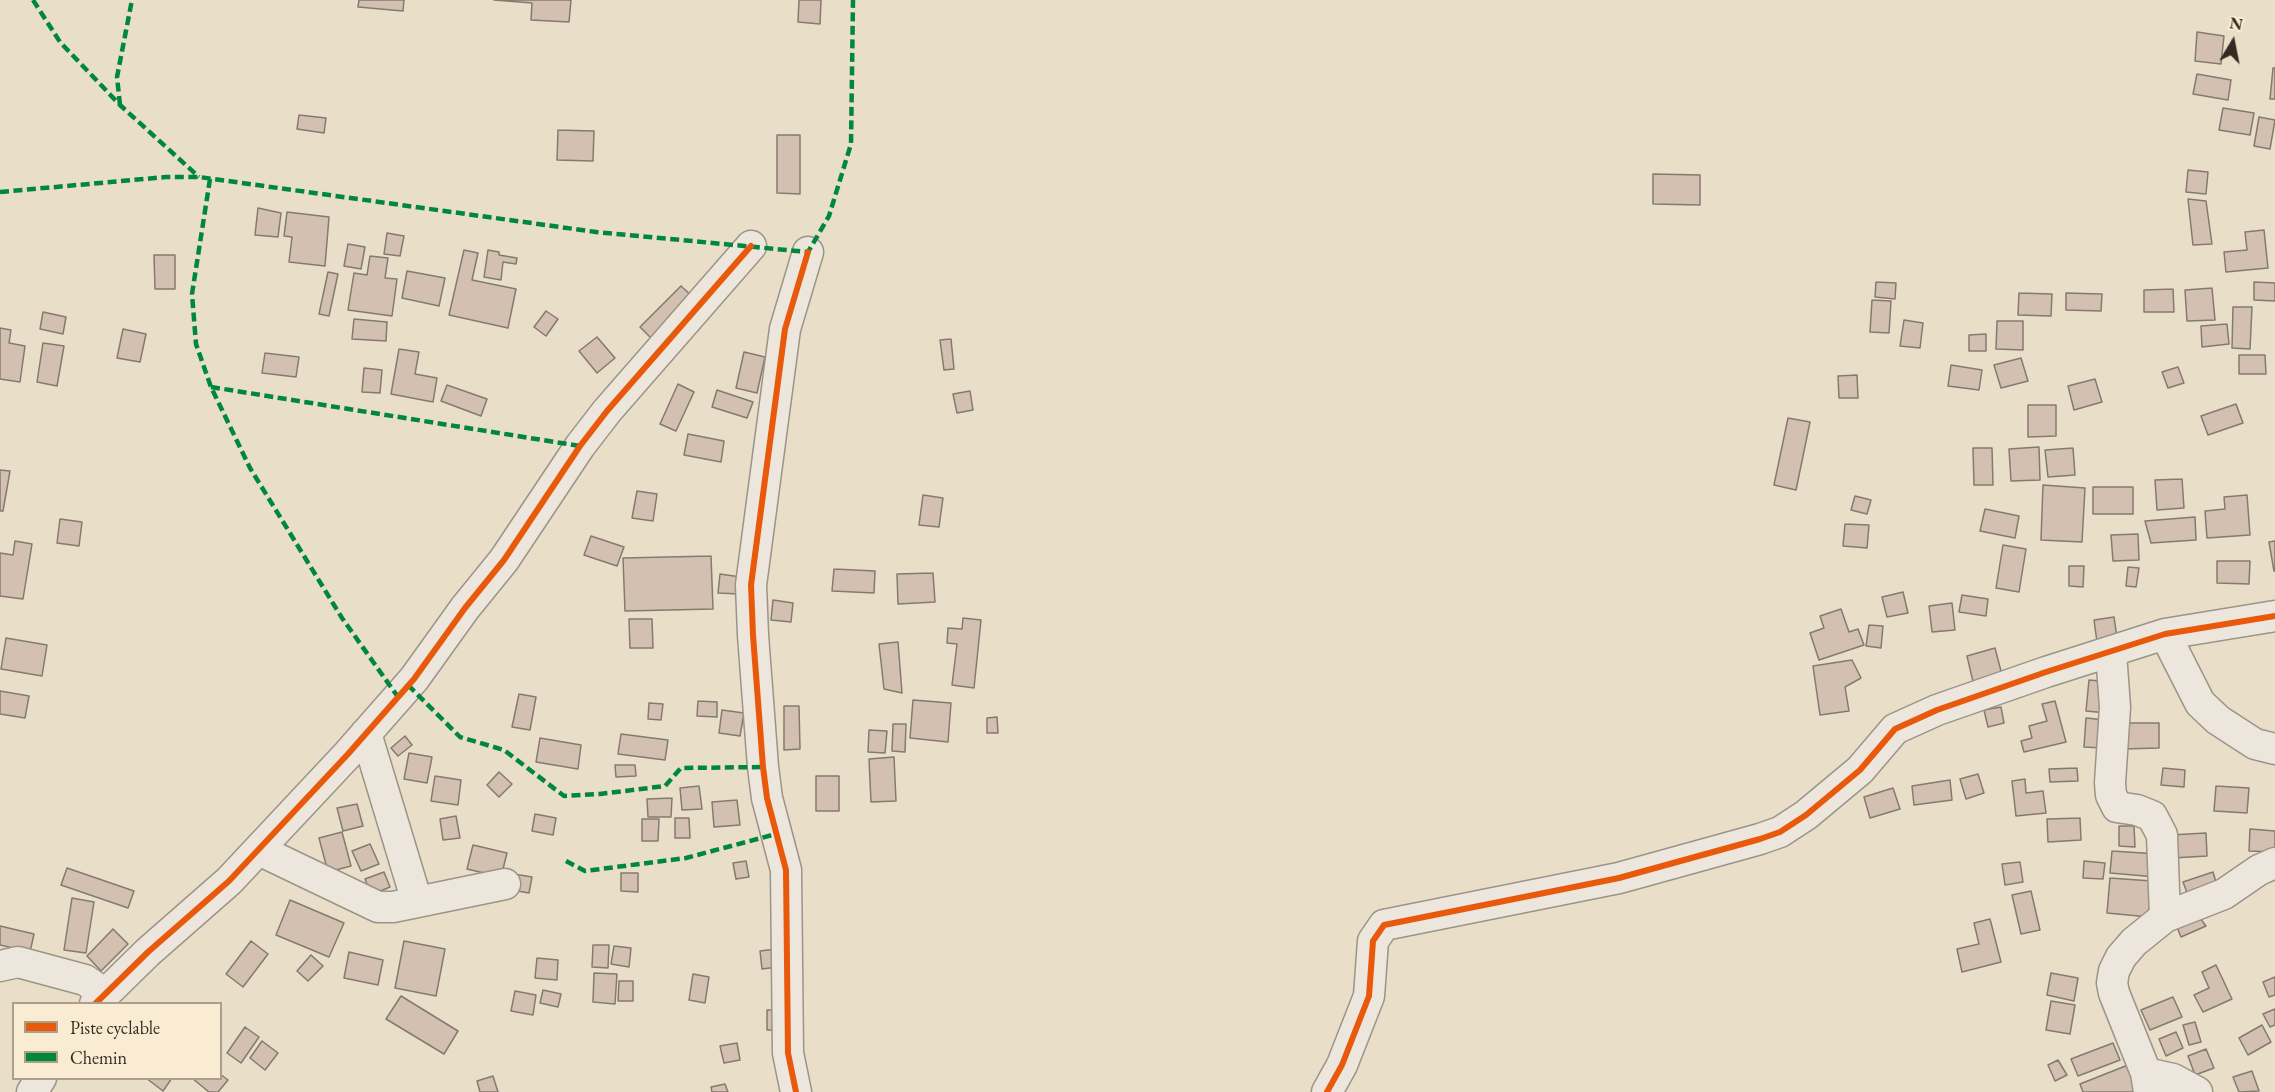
<!DOCTYPE html>
<html>
<head>
<meta charset="utf-8">
<style>
  body { margin:0 }
  #map { position:relative; width:2275px; height:1092px; overflow:hidden; background:#e9dec8; font-family:"EB Garamond",serif }
  canvas { display:block }
  .legend { position:absolute; left:12px; top:1002px; width:210px; height:78px; box-sizing:border-box; background:#faecd3; border:2px solid #ab9e8c; margin:0; padding:8px 10px; list-style:none; font-size:18px; color:#342a21 }
  .legend li { display:flex; align-items:center; gap:12px; height:30px }
  .legend b { width:30px; border:2px solid #ab9e8c }
  .north { position:absolute; left:2203px; top:12px; width:60px; height:60px; -webkit-text-stroke:4px #faecd3; paint-order:stroke; rotate:10deg; font-size:16px; font-weight:700; line-height:24px; text-align:center; color:#342a21 }
  .north::after { content:''; display:block; margin:auto; width:21px; height:27px; background:#342a21; clip-path:polygon(50% 0,100% 100%,50% 72%,0 100%) }
</style>
</head>
<body>
<div id="map">
<canvas width="2275" height="1092"></canvas>
<ul class="legend">
<li><b style="height:8px;background:#e8590c"></b>Piste cyclable</li>
<li><b style="height:8px;background:#00873e"></b>Chemin</li>
</ul>
<div class="north">N</div>
</div>
<script>
const c = document.querySelector('canvas').getContext('2d');
c.lineJoin = 'round';
function fillPath(path, color) {
  c.fillStyle = color;
  c.fill(path, 'evenodd');
}
function shape(rows) {
  const path = new Path2D();
  for (const r of rows) {
    path.moveTo(r[0], r[1]);
    for (let i = 2; i < r.length; i += 2) path.lineTo(r[i], r[i + 1]);
  }
  return path;
}
function strokePath(path, color, width, dash) {
  c.strokeStyle = color;
  c.lineWidth = width;
  c.lineCap = dash ? 'butt' : 'round';
  c.setLineDash(dash || []);
  c.stroke(path);
}
const building = shape([
  [359,0,404,0,403,11,358,7,359,0],
  [494,0,571,0,569,22,531,20,532,3,494,0],
  [799,0,821,0,820,24,798,22,799,0],
  [2197,32,2224,36,2221,64,2195,61,2197,32],
  [2273,68,2275,68,2275,99,2270,99,2273,68],
  [2197,74,2231,80,2228,100,2193,94,2197,74],
  [2223,108,2254,113,2250,135,2219,130,2223,108],
  [299,115,326,118,324,133,297,129,299,115],
  [2259,117,2275,120,2270,149,2254,146,2259,117],
  [558,130,594,131,593,161,557,160,558,130],
  [777,135,800,135,800,194,777,193,777,135],
  [2188,170,2208,172,2206,194,2186,192,2188,170],
  [1653,174,1700,175,1700,205,1653,204,1653,174],
  [2188,199,2206,201,2212,244,2193,245,2188,199],
  [258,208,281,213,278,237,255,235,258,208],
  [287,212,329,217,325,266,289,262,292,237,284,236,287,212],
  [2264,230,2268,268,2226,272,2224,252,2247,250,2245,232,2264,230],
  [387,233,404,236,400,256,384,254,387,233],
  [348,244,365,247,361,269,344,266,348,244],
  [464,250,478,253,472,280,516,289,508,328,449,315,464,250],
  [488,250,499,252,499,255,517,258,516,264,503,262,501,280,484,277,488,250],
  [154,255,175,255,175,289,155,289,154,255],
  [370,256,388,258,385,278,397,279,392,316,348,310,354,273,367,275,370,256],
  [407,271,445,278,439,306,402,298,407,271],
  [328,272,338,274,329,316,319,314,328,272],
  [1876,282,1896,283,1895,299,1875,297,1876,282],
  [2254,282,2275,283,2275,301,2254,300,2254,282],
  [681,286,693,297,651,338,640,327,681,286],
  [2212,288,2215,320,2187,321,2185,290,2212,288],
  [2173,289,2174,312,2144,312,2144,290,2173,289],
  [2019,293,2052,294,2051,316,2018,315,2019,293],
  [2066,293,2102,294,2101,311,2066,310,2066,293],
  [1872,300,1891,301,1889,333,1870,332,1872,300],
  [2233,307,2252,307,2250,349,2232,348,2233,307],
  [546,311,558,319,546,336,534,327,546,311],
  [43,312,66,317,63,334,40,329,43,312],
  [354,319,387,322,386,341,352,339,354,319],
  [1904,320,1923,323,1920,348,1900,346,1904,320],
  [1997,321,2023,321,2023,350,1996,349,1997,321],
  [2227,324,2229,344,2202,347,2201,326,2227,324],
  [0,328,11,330,9,343,25,346,20,382,0,379,0,328],
  [123,329,146,334,140,362,117,358,123,329],
  [1986,334,1986,351,1969,351,1969,335,1986,334],
  [597,337,615,358,597,373,579,351,597,337],
  [951,339,954,369,944,370,940,340,951,339],
  [43,343,64,346,57,386,37,382,43,343],
  [399,349,419,352,415,374,437,378,433,402,391,394,399,349],
  [744,352,765,357,757,393,736,388,744,352],
  [265,353,299,357,296,377,262,373,265,353],
  [2239,355,2265,355,2266,374,2239,374,2239,355],
  [2021,358,2028,381,2001,388,1994,365,2021,358],
  [1951,365,1982,370,1979,390,1948,386,1951,365],
  [2178,367,2184,383,2168,388,2162,372,2178,367],
  [364,368,382,370,380,393,362,392,364,368],
  [1857,375,1858,398,1839,398,1838,376,1857,375],
  [2095,379,2102,402,2074,410,2068,386,2095,379],
  [678,384,694,392,676,431,660,424,678,384],
  [447,385,487,399,481,416,441,401,447,385],
  [717,390,753,402,747,418,712,407,717,390],
  [970,391,973,410,957,413,953,394,970,391],
  [2236,404,2243,423,2208,435,2201,416,2236,404],
  [2028,405,2056,405,2056,436,2028,437,2028,405],
  [1788,418,1810,422,1796,490,1774,485,1788,418],
  [688,434,724,441,721,462,684,455,688,434],
  [2039,447,2040,480,2011,481,2009,449,2039,447],
  [1973,448,1992,448,1993,485,1974,485,1973,448],
  [2073,448,2075,475,2048,477,2045,450,2073,448],
  [0,470,10,471,3,511,0,511,0,470],
  [2182,479,2184,508,2157,510,2155,480,2182,479],
  [2043,485,2085,488,2082,542,2041,540,2043,485],
  [2093,487,2133,487,2133,514,2093,514,2093,487],
  [637,491,657,494,653,521,632,518,637,491],
  [923,495,943,498,939,527,919,525,923,495],
  [2247,495,2250,535,2207,538,2205,511,2225,509,2224,497,2247,495],
  [1855,496,1871,500,1867,514,1851,510,1855,496],
  [1985,509,2019,516,2015,538,1980,531,1985,509],
  [2195,517,2196,540,2151,543,2145,521,2195,517],
  [60,519,82,522,79,546,57,543,60,519],
  [1845,524,1869,525,1867,548,1843,546,1845,524],
  [2138,534,2139,560,2113,561,2111,535,2138,534],
  [591,536,624,547,617,566,584,555,591,536],
  [15,541,32,544,23,599,0,596,0,553,13,555,15,541],
  [2275,541,2275,571,2274,571,2269,542,2275,541],
  [2003,545,2026,549,2019,592,1996,588,2003,545],
  [711,556,713,609,625,611,623,558,711,556],
  [2217,561,2250,561,2249,584,2217,583,2217,561],
  [2069,566,2084,566,2083,587,2069,586,2069,566],
  [2128,567,2139,568,2136,587,2126,586,2128,567],
  [834,569,875,571,874,593,832,591,834,569],
  [933,573,935,602,898,604,897,574,933,573],
  [720,574,741,577,739,594,718,593,720,574],
  [1903,592,1908,613,1887,617,1882,597,1903,592],
  [1962,595,1988,599,1986,616,1959,612,1962,595],
  [773,600,793,603,791,622,771,620,773,600],
  [1952,603,1955,630,1932,632,1929,606,1952,603],
  [1841,609,1849,632,1858,629,1864,645,1819,660,1810,633,1824,628,1820,616,1841,609],
  [2114,617,2117,638,2097,642,2094,620,2114,617],
  [963,618,981,620,974,688,952,685,957,644,947,643,948,628,962,629,963,618],
  [629,619,652,619,653,648,630,648,629,619],
  [1869,625,1883,626,1881,648,1866,646,1869,625],
  [6,638,47,645,42,676,1,669,6,638],
  [898,642,902,693,884,689,879,644,898,642],
  [1995,648,2003,679,1974,686,1967,656,1995,648],
  [1852,660,1861,678,1845,687,1849,711,1820,715,1813,666,1852,660],
  [2089,680,2110,682,2107,713,2086,711,2089,680],
  [0,691,29,696,25,718,0,714,0,691],
  [519,694,536,697,530,730,512,727,519,694],
  [913,700,951,703,948,742,910,738,913,700],
  [698,701,717,702,717,717,697,716,698,701],
  [2055,701,2066,742,2024,752,2021,741,2032,738,2029,726,2047,721,2042,704,2055,701],
  [649,703,663,704,661,720,648,719,649,703],
  [784,706,799,706,800,749,784,750,784,706],
  [2001,707,2004,723,1988,727,1984,710,2001,707],
  [722,710,744,713,740,736,719,733,722,710],
  [997,717,998,733,987,733,987,718,997,717],
  [2086,718,2106,720,2103,748,2084,747,2086,718],
  [2122,723,2159,723,2159,748,2122,749,2122,723],
  [893,724,906,724,905,752,892,751,893,724],
  [869,730,887,731,885,753,868,752,869,730],
  [621,734,668,740,665,760,618,754,621,734],
  [405,736,412,745,398,756,391,748,405,736],
  [540,738,581,745,578,769,536,762,540,738],
  [409,753,432,757,427,783,404,779,409,753],
  [894,757,896,801,871,802,869,759,894,757],
  [615,765,635,765,636,776,616,777,615,765],
  [2077,768,2078,781,2050,782,2049,769,2077,768],
  [2163,768,2185,770,2184,787,2161,785,2163,768],
  [499,772,512,784,499,797,487,785,499,772],
  [1978,774,1984,793,1966,799,1960,779,1978,774],
  [435,776,461,780,458,805,431,801,435,776],
  [816,776,839,776,839,811,816,811,816,776],
  [2025,779,2026,793,2043,791,2046,813,2016,816,2012,781,2025,779],
  [1950,780,1952,800,1914,805,1912,786,1950,780],
  [699,786,702,809,682,810,680,788,699,786],
  [2216,786,2249,788,2247,813,2214,811,2216,786],
  [1893,788,1900,809,1870,818,1864,797,1893,788],
  [672,798,671,817,648,817,647,799,672,798],
  [737,800,740,825,714,827,712,802,737,800],
  [357,804,363,826,343,831,337,808,357,804],
  [535,814,556,818,553,835,532,831,535,814],
  [456,816,460,838,443,840,440,819,456,816],
  [675,818,689,818,690,838,675,838,675,818],
  [2080,818,2081,840,2048,842,2047,819,2080,818],
  [642,819,659,819,658,841,642,841,642,819],
  [2119,826,2134,826,2135,847,2119,846,2119,826],
  [2250,829,2275,831,2275,852,2249,851,2250,829],
  [342,832,351,866,328,872,319,838,342,832],
  [2206,833,2207,856,2172,858,2170,835,2206,833],
  [370,844,379,864,361,871,352,851,370,844],
  [473,845,507,853,501,877,467,869,473,845],
  [2112,851,2158,854,2156,877,2110,873,2112,851],
  [746,861,749,877,736,879,733,863,746,861],
  [2084,861,2105,863,2103,879,2083,878,2084,861],
  [2020,862,2023,882,2005,885,2002,864,2020,862],
  [67,868,134,891,128,908,61,885,67,868],
  [384,872,390,887,371,895,365,879,384,872],
  [2213,872,2218,889,2189,898,2183,882,2213,872],
  [621,873,638,873,638,892,621,891,621,873],
  [514,874,532,877,529,893,512,890,514,874],
  [2110,878,2152,881,2149,917,2107,913,2110,878],
  [2031,891,2040,930,2021,934,2012,895,2031,891],
  [72,898,94,902,86,953,64,950,72,898],
  [290,900,344,923,329,957,276,935,290,900],
  [2196,913,2206,926,2181,937,2175,922,2196,913],
  [1990,919,2001,962,1962,972,1957,949,1979,944,1974,923,1990,919],
  [0,926,34,934,30,952,0,945,0,926],
  [113,929,128,944,101,971,87,956,113,929],
  [251,941,268,954,243,987,226,974,251,941],
  [404,941,445,949,436,996,395,988,404,941],
  [593,945,609,945,608,968,592,967,593,945],
  [614,946,631,948,629,967,611,964,614,946],
  [776,949,778,967,762,969,760,951,776,949],
  [349,952,383,960,378,985,344,978,349,952],
  [311,955,323,966,308,981,297,971,311,955],
  [537,958,558,960,557,980,535,978,537,958],
  [2216,965,2232,999,2203,1012,2194,995,2209,988,2202,972,2216,965],
  [594,973,617,974,615,1004,593,1002,594,973],
  [2051,973,2078,978,2074,1001,2047,995,2051,973],
  [693,974,709,977,705,1003,689,1000,693,974],
  [2275,977,2275,995,2269,997,2263,982,2275,977],
  [619,981,633,981,633,1001,618,1001,619,981],
  [543,990,561,994,558,1007,540,1003,543,990],
  [515,991,536,995,533,1015,511,1011,515,991],
  [401,996,458,1031,444,1054,386,1019,401,996],
  [2173,997,2182,1017,2150,1030,2141,1010,2173,997],
  [2051,1001,2075,1005,2070,1034,2046,1030,2051,1001],
  [2275,1009,2275,1025,2270,1027,2263,1014,2275,1009],
  [767,1010,780,1010,779,1030,767,1030,767,1010],
  [2195,1022,2201,1042,2189,1045,2183,1025,2195,1022],
  [2262,1025,2271,1042,2248,1055,2239,1038,2262,1025],
  [245,1027,259,1037,241,1063,227,1053,245,1027],
  [2176,1032,2183,1048,2166,1056,2159,1039,2176,1032],
  [262,1041,278,1053,265,1070,250,1058,262,1041],
  [737,1043,740,1060,724,1063,720,1046,737,1043],
  [2113,1043,2120,1060,2078,1076,2071,1059,2113,1043],
  [2206,1049,2214,1068,2195,1075,2188,1056,2206,1049],
  [2058,1060,2067,1075,2055,1081,2048,1065,2058,1060],
  [2128,1065,2138,1090,2133,1092,2083,1092,2080,1084,2128,1065],
  [2252,1071,2259,1091,2239,1092,2233,1077,2252,1071],
  [220,1074,228,1080,218,1092,209,1092,192,1078,220,1078,220,1074],
  [493,1076,498,1092,480,1092,477,1081,493,1076],
  [146,1078,172,1078,163,1091,146,1078],
  [725,1084,728,1092,712,1092,711,1087,725,1084]
]);
fillPath(building, '#d4c0b1');
strokePath(building, '#827b6f', 1.5);
const street = shape([
  [2165,634,2200,703,2218,720,2255,744,2275,749],
  [2111,653,2115,707,2110,783,2111,795,2117,807,2137,810,2152,816,2162,835,2165,917,2134,942,2121,957,2114,971,2112,983,2114,993,2146,1073,2149,1092],
  [366,733,417,902],
  [259,850,378,907,393,907,505,884],
  [2165,917,2224,894,2259,870,2275,863],
  [0,966,18,962,85,980,104,993],
  [95,1004,148,952,229,881,348,754,414,679,465,608,504,560,580,446,607,411,751,246],
  [2146,1073,2173,1079,2197,1092],
  [32,1092,41,1078],
  [796,1092,788,1053,786,870,767,798,763,767,753,635,751,585,785,329,808,252],
  [1327,1092,1342,1065,1369,996,1373,941,1384,925,1619,878,1760,839,1780,832,1806,815,1860,770,1895,729,1937,710,2046,672,2165,634,2275,616]
]);
strokePath(street, '#9b9487', 33);
strokePath(street, '#ece6dc', 30);
strokePath(shape([
  [33,0,60,42,120,105,199,177],
  [120,105,117,77,132,0],
  [210,179,192,294,196,344,211,387,250,468,342,618,398,697],
  [0,192,166,177,199,177,596,232,808,252,829,216,851,144,853,0],
  [211,387,580,446],
  [408,685,460,737,504,750,564,796,600,794,665,786,681,768,763,767],
  [566,861,585,871,686,858,776,834]
]), '#00873e', 4.5, [9, 4.5]);
strokePath(shape([
  [95,1004,148,952,229,881,348,754,414,679,465,608,504,560,580,446,607,411,751,246],
  [796,1092,788,1053,786,870,767,798,763,767,753,635,751,585,785,329,808,252],
  [1327,1092,1342,1065,1369,996,1373,941,1384,925,1619,878,1760,839,1780,832,1806,815,1860,770,1895,729,1937,710,2046,672,2165,634,2275,616]
]), '#e8590c', 6);
</script>
</body>
</html>
